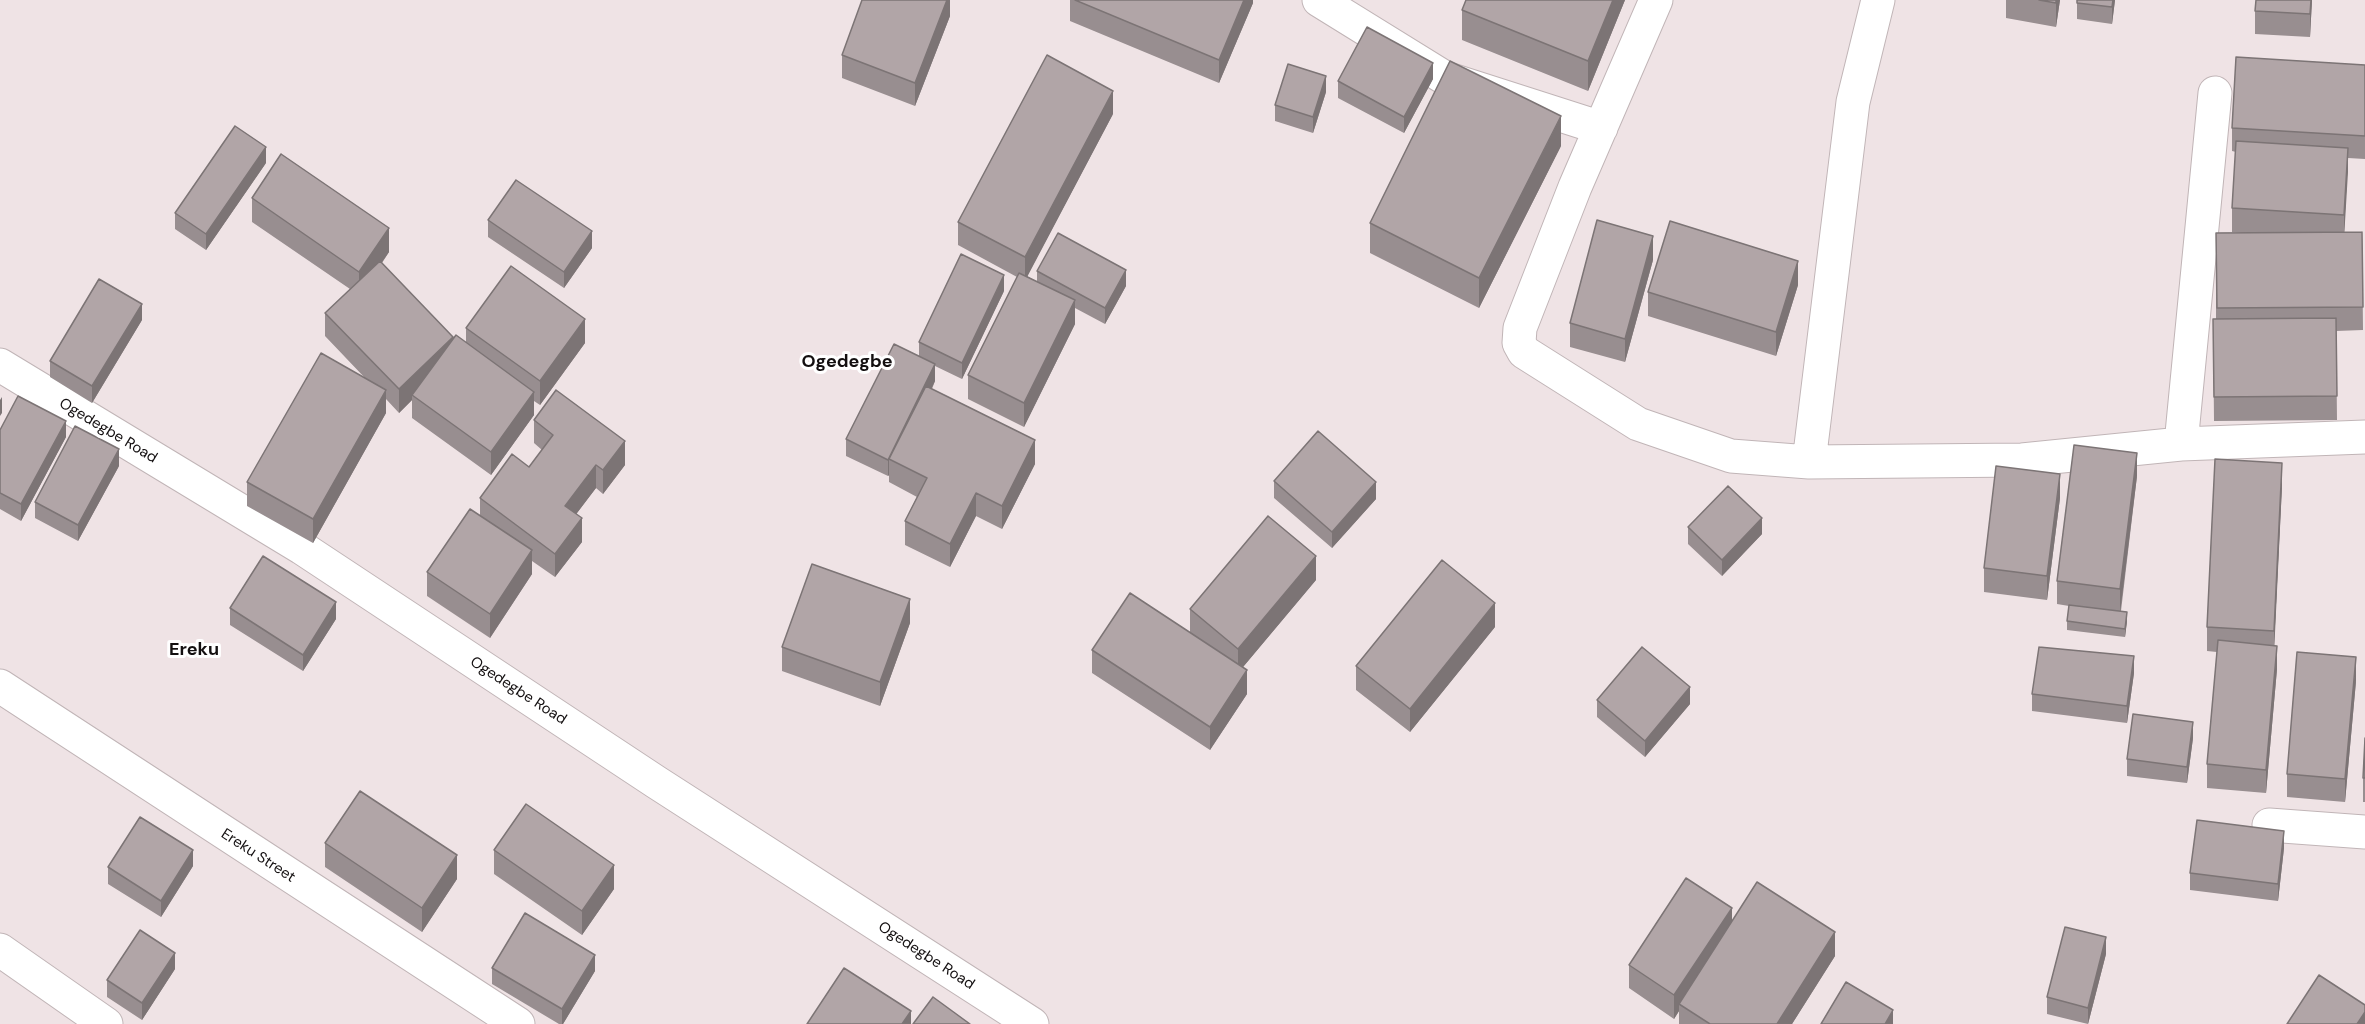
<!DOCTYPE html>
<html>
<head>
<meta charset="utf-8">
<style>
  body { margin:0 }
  canvas { display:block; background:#efe3e5 }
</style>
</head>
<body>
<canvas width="2365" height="1024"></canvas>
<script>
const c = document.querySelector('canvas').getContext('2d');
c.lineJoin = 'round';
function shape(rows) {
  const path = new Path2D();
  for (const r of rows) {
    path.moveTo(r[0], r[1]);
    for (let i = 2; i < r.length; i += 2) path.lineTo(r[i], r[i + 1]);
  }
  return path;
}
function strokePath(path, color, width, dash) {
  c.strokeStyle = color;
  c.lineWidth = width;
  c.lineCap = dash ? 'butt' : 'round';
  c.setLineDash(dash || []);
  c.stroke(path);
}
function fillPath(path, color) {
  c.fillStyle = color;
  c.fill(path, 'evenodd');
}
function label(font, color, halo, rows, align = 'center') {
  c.font = font + ' "DM Sans",sans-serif';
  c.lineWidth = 6;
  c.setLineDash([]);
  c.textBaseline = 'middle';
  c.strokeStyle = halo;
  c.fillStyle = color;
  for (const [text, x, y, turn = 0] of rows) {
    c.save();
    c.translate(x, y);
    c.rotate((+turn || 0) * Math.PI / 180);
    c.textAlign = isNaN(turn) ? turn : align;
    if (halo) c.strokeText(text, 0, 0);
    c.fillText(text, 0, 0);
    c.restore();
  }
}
const minor = shape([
  [1319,0,1445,78,1601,128],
  [1656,0,1575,187,1520,328,1519,343,1524,352,1638,424,1731,456,1809,462,2022,460,2181,444,2365,437],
  [0,365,302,548,656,782,1032,1024],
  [2181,444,2215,93],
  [1809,462,1853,102,1878,0],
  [0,686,518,1024],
  [2269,825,2365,832],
  [0,950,106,1024]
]);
strokePath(minor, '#c1b5b7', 35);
strokePath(minor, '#fff', 33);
fillPath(shape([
  [950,0,950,16,915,106,842,78,842,55],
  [1070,0,1253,0,1253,3,1219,83,1070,21],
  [1466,0,1625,0,1588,91,1462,40,1462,10],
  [2006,0,2060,0,2056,27,2006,18],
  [2077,0,2115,0,2112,24,2077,19],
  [2312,0,2310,37,2255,34,2255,11],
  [2365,65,2365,159,2348,158,2344,232,2362,232,2363,330,2336,331,2337,420,2214,421,2213,319,2216,319,2216,233,2249,233,2232,232,2232,208,2236,152,2232,151,2232,128],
  [1433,79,1404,133,1338,98,1338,81],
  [1326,92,1313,133,1275,121,1275,105],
  [1113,114,1027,276,1037,282,1037,271,1126,286,1105,324,1075,308,1075,324,1024,427,968,399,968,375,1017,277,958,245,958,222],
  [1561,146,1479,308,1370,253,1370,223],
  [266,163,206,250,175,229,175,213],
  [252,198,389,252,382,263,453,338,466,342,466,328,585,343,540,405,534,401,534,415,491,475,412,418,412,400,399,413,386,399,386,413,313,543,247,506,247,482,365,378,325,336,325,313,350,289,252,222],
  [488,220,592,248,564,288,488,237],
  [1653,260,1625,362,1570,347,1570,323],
  [1798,285,1776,356,1648,316,1648,292],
  [1004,291,962,379,935,366,935,381,932,389,1035,464,1002,529,976,516,950,567,905,545,905,521,917,497,889,482,889,475,888,476,846,456,846,439,919,356,919,342],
  [142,320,92,403,50,377,50,361],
  [534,420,625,465,603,494,596,488,576,514,582,542,555,577,532,561,532,574,490,638,427,596,427,572,480,515,480,498,529,467,542,450,534,443],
  [0,430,66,437,21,521,0,509],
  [119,466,78,541,35,518,35,502],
  [2137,476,2121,611,2127,621,2125,637,2067,630,2067,621,2069,606,2057,604,2057,581],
  [1274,481,1376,499,1332,548,1274,498],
  [2282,486,2274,645,2277,669,2266,793,2207,788,2207,764,2217,652,2207,651,2207,627],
  [2060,498,2047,600,1984,592,1984,568],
  [1688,527,1762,534,1722,576,1688,544],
  [1316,580,1243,667,1247,694,1210,750,1092,673,1092,650,1190,633,1190,609],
  [230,608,336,619,303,671,230,625],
  [910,623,880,706,782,671,782,647],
  [1495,627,1410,732,1356,690,1356,666],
  [2134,673,2127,723,2032,711,2032,694],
  [2356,681,2345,802,2287,797,2287,774],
  [1597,700,1690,704,1645,757,1597,717],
  [2193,738,2187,783,2127,776,2127,759],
  [2365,738,2365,802,2363,802,2363,778],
  [325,843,457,879,422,932,325,867],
  [2284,848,2278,901,2190,890,2190,873],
  [494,850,614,889,582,935,494,874],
  [193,866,161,917,108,884,108,867],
  [1732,921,1835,956,1792,1024,1679,1024,1679,1011,1674,1019,1629,988,1629,965],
  [2106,954,2088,1024,2047,1014,2047,997],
  [492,968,595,971,563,1024,559,1024,492,984],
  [175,969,142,1020,107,997,107,980]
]), '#988e90');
fillPath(shape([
  [947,0,950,0,950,16,915,106,915,83],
  [1244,0,1253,0,1253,3,1219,83,1219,60],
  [1613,0,1625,0,1588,91,1588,61],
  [2056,0,2060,0,2056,27],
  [2113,0,2115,0,2112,24,2112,7],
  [2311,0,2312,0,2310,37,2310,14],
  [1433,63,1433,79,1404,133,1404,117],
  [1326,76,1326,92,1313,133,1313,117],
  [1113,91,1113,114,1025,281,1025,257],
  [1561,116,1561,146,1479,308,1479,278],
  [266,147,266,163,206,250,206,234],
  [2348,148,2348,172,2344,239,2344,215],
  [389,228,389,252,359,295,359,272],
  [592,231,592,248,564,288,564,272],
  [1653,236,1653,260,1625,362,1625,339],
  [1798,261,1798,285,1776,356,1776,332],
  [1126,270,1126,286,1105,324,1105,308],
  [1004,275,1004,291,962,379,962,363],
  [1075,300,1075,324,1024,427,1024,403],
  [142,304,142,320,92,403,92,386],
  [585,319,585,343,540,405,540,381],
  [453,337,453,360,412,395,412,400,399,413,399,389],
  [935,364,935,381,896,462,889,459,889,475,888,476,888,460],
  [386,390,386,413,313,543,313,519],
  [534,392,534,415,491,475,491,452],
  [2,397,2,413,0,416,0,400],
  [66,421,66,437,21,521,21,504],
  [1035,440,1035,464,1002,529,1002,506],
  [625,441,625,465,603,494,603,470],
  [119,449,119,466,78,541,78,525],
  [2137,453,2137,476,2120,613,2120,589],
  [2282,463,2282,486,2274,654,2274,631],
  [596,465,596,488,565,529,565,506],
  [2060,474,2060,498,2047,600,2047,576],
  [1376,482,1376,499,1332,548,1332,532],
  [976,493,976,516,950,567,950,544],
  [582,518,582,542,555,577,555,554],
  [1762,518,1762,534,1722,576,1722,560],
  [532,550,532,574,490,638,490,614],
  [1316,556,1316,580,1238,673,1238,649],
  [910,599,910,623,880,706,880,682],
  [336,602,336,619,303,671,303,655],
  [1495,603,1495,627,1410,732,1410,709],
  [2127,612,2127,621,2125,637,2125,629],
  [2277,646,2277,669,2266,793,2266,770],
  [2134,656,2134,673,2127,723,2127,706],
  [2356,657,2356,681,2345,802,2345,779],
  [1247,670,1247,694,1210,750,1210,727],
  [1690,687,1690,704,1645,757,1645,741],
  [2193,722,2193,738,2187,783,2187,767],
  [2284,831,2284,848,2278,901,2278,884],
  [193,850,193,866,161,917,161,901],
  [457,855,457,879,422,932,422,908],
  [614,865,614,889,582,935,582,911],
  [1732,908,1732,932,1679,1004,1679,1011,1674,1019,1674,995],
  [1835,932,1835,956,1792,1024,1777,1024],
  [2106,937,2106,954,2088,1024,2088,1008],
  [175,953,175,969,142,1020,142,1003],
  [595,955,595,971,563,1024,562,1024,562,1009],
  [1893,1010,1893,1024,1885,1024],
  [911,1011,911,1024,902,1024],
  [2365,1012,2365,1024,2357,1024]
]), '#7c7475');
const building = shape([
  [862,0,947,0,915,83,842,55,862,0],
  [1075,0,1244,0,1219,60,1075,0],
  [1466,0,1613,0,1588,61,1462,10,1466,0],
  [2039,0,2056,0,2056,3,2039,0],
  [2077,0,2113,0,2112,7,2077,3,2077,0],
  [2256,0,2311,0,2310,14,2255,11,2256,0],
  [1367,27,1433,63,1404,117,1338,81,1367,27],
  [1047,55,1113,91,1025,257,958,222,1047,55],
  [2236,57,2365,65,2365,136,2232,128,2236,57],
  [1450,61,1561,116,1479,278,1370,223,1450,61],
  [1288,64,1326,76,1313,117,1275,105,1288,64],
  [235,126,266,147,206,234,175,213,235,126],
  [2236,141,2348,148,2344,215,2232,208,2236,141],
  [281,154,389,228,359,272,252,198,281,154],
  [516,180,592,231,564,272,488,220,516,180],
  [1597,220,1653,236,1625,339,1570,323,1597,220],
  [1670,221,1798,261,1776,332,1648,292,1670,221],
  [2362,232,2363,307,2217,308,2216,233,2362,232],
  [1058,233,1126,270,1105,308,1037,271,1058,233],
  [961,254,1004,275,962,363,919,342,961,254],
  [380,261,453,337,399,389,325,313,380,261],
  [511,266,585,319,540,381,466,328,511,266],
  [1019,273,1075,300,1024,403,968,375,1019,273],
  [99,279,142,304,92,386,50,361,99,279],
  [2336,318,2337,396,2214,397,2213,319,2336,318],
  [456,335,534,392,491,452,412,395,456,335],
  [894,344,935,364,888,460,846,439,894,344],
  [321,353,386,390,313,519,247,482,321,353],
  [926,386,1035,440,1002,506,976,493,950,544,905,521,927,478,889,459,926,386],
  [556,390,625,441,603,470,596,465,565,506,582,518,555,554,480,498,512,454,529,467,553,435,534,420,556,390],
  [18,396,66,421,21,504,0,493,0,430,18,396],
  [75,426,119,449,78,525,35,502,75,426],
  [1318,431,1376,482,1332,532,1274,481,1318,431],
  [2074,445,2137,453,2120,589,2057,581,2074,445],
  [2215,459,2282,463,2274,631,2207,627,2215,459],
  [1996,466,2060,474,2047,576,1984,568,1996,466],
  [1728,486,1762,518,1722,560,1688,527,1728,486],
  [470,509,532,550,490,614,427,572,470,509],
  [1268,516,1316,556,1238,649,1190,609,1268,516],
  [263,556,336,602,303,655,230,608,263,556],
  [1442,560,1495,603,1410,709,1356,666,1442,560],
  [812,564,910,599,880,682,782,647,812,564],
  [1130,593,1247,670,1210,727,1092,650,1130,593],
  [2069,605,2127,612,2125,629,2067,621,2069,605],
  [2218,640,2277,646,2266,770,2207,764,2218,640],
  [1642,647,1690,687,1645,741,1597,700,1642,647],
  [2039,647,2134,656,2127,706,2032,694,2039,647],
  [2297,652,2356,657,2345,779,2287,774,2297,652],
  [2133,714,2193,722,2187,767,2127,759,2133,714],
  [2365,738,2365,778,2363,778,2365,738],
  [360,791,457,855,422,908,325,843,360,791],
  [526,804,614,865,582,911,494,850,526,804],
  [140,817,193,850,161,901,108,867,140,817],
  [2197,820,2284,831,2278,884,2190,873,2197,820],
  [1686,878,1732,908,1674,995,1629,965,1686,878],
  [1757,882,1835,932,1777,1024,1710,1024,1679,1004,1757,882],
  [525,913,595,955,562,1009,492,968,525,913],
  [2065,927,2106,937,2088,1008,2047,997,2065,927],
  [140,930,175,953,142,1003,107,980,140,930],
  [844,968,911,1011,902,1024,807,1024,844,968],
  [2319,975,2365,1005,2365,1012,2357,1024,2287,1024,2319,975],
  [1846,982,1893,1010,1885,1024,1821,1024,1846,982],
  [933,997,970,1024,913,1024,933,997]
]);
fillPath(building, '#b1a5a7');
strokePath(building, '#7c7475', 1.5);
label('15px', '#130f10', '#fff', [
  ["Ogedegbe Road",108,431,31],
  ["Ogedegbe Road",518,691,33],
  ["Ereku Street",258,856,33],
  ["Ogedegbe Road",926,956,33]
]);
label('bold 18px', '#130f10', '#fff', [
  ["Ogedegbe",847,362],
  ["Ereku",194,650]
]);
</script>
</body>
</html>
